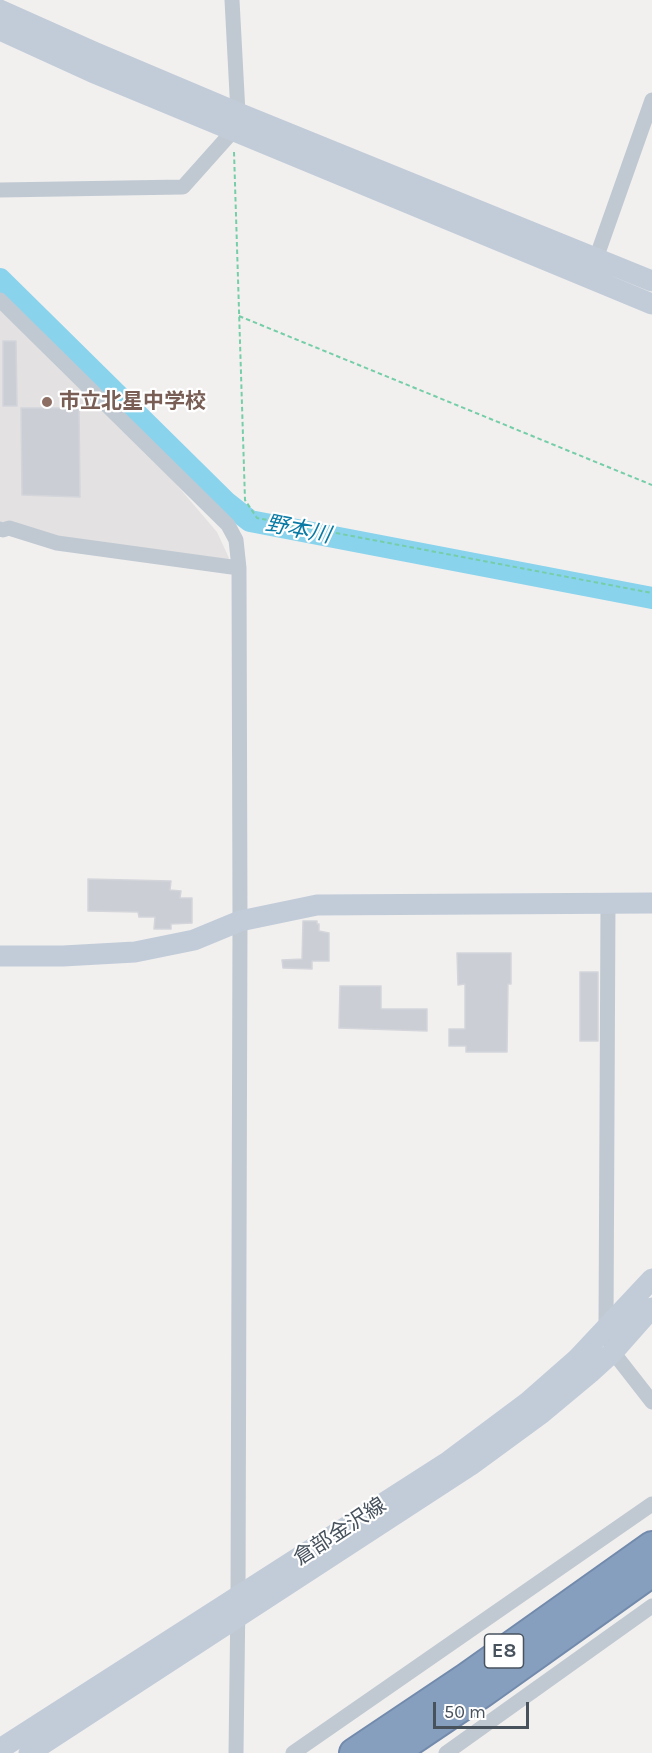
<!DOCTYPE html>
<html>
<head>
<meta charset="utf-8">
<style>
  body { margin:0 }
  #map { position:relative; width:652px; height:1753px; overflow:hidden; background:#f2f0ef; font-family:Karla,sans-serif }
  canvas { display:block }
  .scale { position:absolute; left:433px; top:1702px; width:96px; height:27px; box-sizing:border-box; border:3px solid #47525d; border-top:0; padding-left:8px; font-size:18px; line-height:21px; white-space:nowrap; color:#47525d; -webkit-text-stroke:4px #fff; paint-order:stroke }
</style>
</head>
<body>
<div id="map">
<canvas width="652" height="1753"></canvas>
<div class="scale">50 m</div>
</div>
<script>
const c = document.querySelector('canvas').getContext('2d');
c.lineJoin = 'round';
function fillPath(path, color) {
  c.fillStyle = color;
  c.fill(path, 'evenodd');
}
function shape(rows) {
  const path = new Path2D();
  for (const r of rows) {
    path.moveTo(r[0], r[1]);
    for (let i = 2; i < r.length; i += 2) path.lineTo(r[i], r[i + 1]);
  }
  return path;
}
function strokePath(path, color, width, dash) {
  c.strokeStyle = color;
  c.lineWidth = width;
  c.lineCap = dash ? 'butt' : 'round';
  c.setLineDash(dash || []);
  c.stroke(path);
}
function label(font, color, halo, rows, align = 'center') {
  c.font = font + ' Karla,"Noto Sans JP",sans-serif';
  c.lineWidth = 4.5;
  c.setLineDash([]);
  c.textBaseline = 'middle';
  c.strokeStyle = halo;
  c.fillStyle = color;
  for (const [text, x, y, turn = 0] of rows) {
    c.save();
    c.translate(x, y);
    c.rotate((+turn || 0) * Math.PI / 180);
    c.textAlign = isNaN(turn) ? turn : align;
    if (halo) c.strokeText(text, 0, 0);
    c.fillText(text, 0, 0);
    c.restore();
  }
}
fillPath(shape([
  [0,310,176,484,217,532,229,558,227,561,65,539,0,524]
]), '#e3e1e1');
strokePath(shape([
  [0,279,227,503,250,521,652,598]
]), '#8ad3ed', 22);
const building = shape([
  [3,341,16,341,17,406,3,406,3,341],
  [21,408,79,408,80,497,22,495,21,408],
  [88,879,171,881,170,890,181,891,180,898,192,898,192,923,171,924,171,929,154,929,155,917,139,917,138,912,88,911,88,879],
  [303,921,317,921,317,924,319,924,319,931,329,933,329,961,312,961,312,969,283,968,282,960,302,959,303,921],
  [457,953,511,953,511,984,508,984,507,1052,466,1052,466,1046,449,1046,449,1029,465,1029,465,984,458,985,457,953],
  [580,972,598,972,598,1041,580,1041,580,972],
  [340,986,381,986,381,1009,427,1009,427,1031,339,1028,340,986]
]);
fillPath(building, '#cbced5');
strokePath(building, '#d3d5db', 1.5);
const highway = shape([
  [354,1753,466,1678,652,1546],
  [393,1753,482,1693,652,1572]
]);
strokePath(highway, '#728aab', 32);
strokePath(shape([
  [234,152,245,500,257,518,652,593],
  [239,316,652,485]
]), '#75cea8', 2, [4.5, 3]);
strokePath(shape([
  [0,190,183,187,233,131,238,113,232,0],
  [593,267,652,100],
  [0,300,228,525,236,540,239,568,240,921,238,1597,236,1753],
  [0,529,3,530,9,528,57,543,239,568],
  [608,903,606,1327,613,1352,652,1402],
  [293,1753,652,1504],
  [446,1753,652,1606]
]), '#c0c9d2', 15);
strokePath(shape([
  [0,10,94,52,238,113,652,281],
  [0,30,92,72,652,304],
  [0,956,63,956,135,952,194,940,240,921,317,905,652,903],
  [0,1749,449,1461,528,1402,577,1359,652,1279],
  [29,1753,471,1465,542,1413,590,1373,613,1352,652,1308]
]), '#c2ccd9', 21);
strokePath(highway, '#879fbf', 28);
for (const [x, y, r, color] of [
  [47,402,6,"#8d6e63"]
]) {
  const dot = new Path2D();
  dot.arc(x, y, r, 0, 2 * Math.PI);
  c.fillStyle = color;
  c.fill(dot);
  strokePath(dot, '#fff', 2);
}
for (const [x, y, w] of [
  [504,1651,39]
]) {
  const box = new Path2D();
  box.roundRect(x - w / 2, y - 17, w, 34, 4.5);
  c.fillStyle = '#fff';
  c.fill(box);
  strokePath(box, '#47525d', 1.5);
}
label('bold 20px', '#47525d', null, [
  ["E8",504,1651]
]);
label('bold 21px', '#785e54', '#fff', [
  ["市立北星中学校",59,402]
], 'left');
label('21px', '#47525d', '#fff', [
  ["倉部金沢線",340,1532,-33]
]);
label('italic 22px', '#0a7ba5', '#fff', [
  ["野本川",298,530,11]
]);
</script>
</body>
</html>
